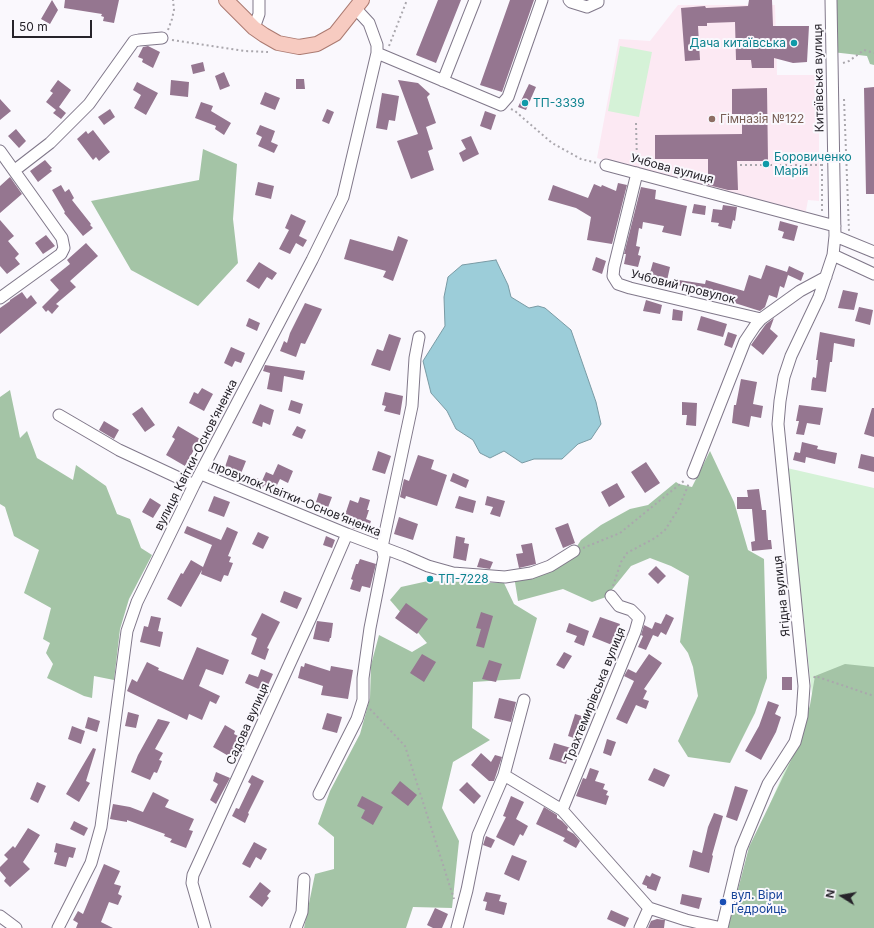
<!DOCTYPE html>
<html>
<head>
<meta charset="utf-8">
<style>
  body { margin:0 }
  #map { position:relative; width:874px; height:928px; overflow:hidden; background:#faf8fd; font-family:Inter,sans-serif }
  canvas { display:block }
  .north { position:absolute; left:822px; top:876px; width:40px; height:40px; -webkit-text-stroke:3px #faf8fd; paint-order:stroke; rotate:281deg; font-size:11px; font-weight:700; line-height:16px; text-align:center; color:#26232a }
  .north::after { content:''; display:block; margin:auto; width:14px; height:18px; background:#26232a; clip-path:polygon(50% 0,100% 100%,50% 72%,0 100%) }
  .scale { position:absolute; left:12px; top:20px; width:80px; height:18px; box-sizing:border-box; border:2px solid #26232a; border-top:0; padding-left:5px; font-size:12px; line-height:14px; white-space:nowrap; color:#26232a; -webkit-text-stroke:3px #faf8fd; paint-order:stroke }
</style>
</head>
<body>
<div id="map">
<canvas width="874" height="928"></canvas>
<div class="north">N</div>
<div class="scale">50 m</div>
</div>
<script>
const c = document.querySelector('canvas').getContext('2d');
c.lineJoin = 'round';
function fillPath(path, color) {
  c.fillStyle = color;
  c.fill(path, 'evenodd');
}
function shape(rows) {
  const path = new Path2D();
  for (const r of rows) {
    path.moveTo(r[0], r[1]);
    for (let i = 2; i < r.length; i += 2) path.lineTo(r[i], r[i + 1]);
  }
  return path;
}
function strokePath(path, color, width, dash) {
  c.strokeStyle = color;
  c.lineWidth = width;
  c.lineCap = dash ? 'butt' : 'round';
  c.setLineDash(dash || []);
  c.stroke(path);
}
function label(font, color, halo, rows, align = 'center') {
  c.font = font + ' Inter,sans-serif';
  c.lineWidth = 4;
  c.setLineDash([]);
  c.textBaseline = 'middle';
  c.strokeStyle = halo;
  c.fillStyle = color;
  for (const [text, x, y, turn = 0] of rows) {
    c.save();
    c.translate(x, y);
    c.rotate((+turn || 0) * Math.PI / 180);
    c.textAlign = isNaN(turn) ? turn : align;
    if (halo) c.strokeText(text, 0, 0);
    c.fillText(text, 0, 0);
    c.restore();
  }
}
fillPath(shape([
  [678,5,775,5,777,75,819,75,819,201,808,200,805,216,641,172,597,158,619,39,650,41]
]), '#fce9f3');
fillPath(shape([
  [620,46,652,52,639,117,608,111],
  [787,468,874,488,874,928,752,928,770,804,813,704]
]), '#d5f2d7');
fillPath(shape([
  [831,0,874,0,874,65,870,64,867,56,832,52],
  [203,149,237,164,233,219,238,263,198,306,131,270,91,201,199,180],
  [10,390,20,438,27,431,37,458,73,480,76,465,106,486,117,514,130,519,141,548,152,555,129,599,120,629,114,680,94,676,92,698,84,696,47,678,53,664,46,653,50,643,43,639,51,608,24,593,39,550,14,536,5,507,0,504,0,397],
  [710,451,734,502,748,550,764,559,767,678,755,713,730,763,688,757,678,741,698,696,693,667,688,653,680,642,689,576,671,566,650,558,631,566,606,597,592,602,563,589,518,601,514,576,574,551,581,540,601,525,630,509,648,505,676,482,679,484,692,487],
  [428,581,504,583,514,604,537,618,520,679,473,682,472,728,490,740,453,762,442,808,459,841,452,908,413,907,406,928,304,928,315,874,334,869,334,837,318,824,330,791,360,734,370,698,371,665,379,635,412,652,427,643,390,600,401,587],
  [845,664,874,667,874,928,728,928,749,847,799,744,810,705,815,676]
]), '#a4c4a6');
const water = shape([
  [496,260,508,285,511,297,529,308,538,306,545,308,571,330,596,402,601,424,591,439,578,444,562,459,534,459,522,463,504,451,490,458,480,453,473,440,456,429,447,411,431,393,423,361,445,326,444,297,448,277,462,265,496,260]
]);
fillPath(water, '#9ccdd9');
strokePath(water, '#799aa4', 1);
fillPath(shape([
  [52,0,58,10,50,24,41,19],
  [65,0,119,0,114,23,103,21,104,17,101,16,102,14,64,8],
  [438,0,461,0,436,63,416,55],
  [510,0,534,0,502,92,480,85],
  [749,0,772,0,773,26,809,26,807,62,793,63,774,58,774,68,752,68,751,60,736,60,735,22,707,23,707,26,698,26,700,60,685,61,681,8,705,6,706,8,748,6],
  [148,46,160,52,153,68,142,62,143,59,138,57,143,47],
  [203,62,205,71,193,74,191,65],
  [224,72,230,86,220,90,215,76],
  [296,79,304,79,305,89,296,89],
  [58,80,71,90,59,107,66,113,61,119,53,113,56,110,46,102,53,93,50,91],
  [171,80,189,82,188,97,170,95],
  [398,80,418,83,430,94,427,97,436,123,426,127,433,149,428,151,434,170,411,179,397,141,418,134],
  [137,82,158,93,146,115,134,108,141,95,133,90],
  [529,84,536,87,526,110,518,107],
  [874,87,874,194,866,194,864,88],
  [767,88,768,161,737,161,738,190,728,190,708,185,708,159,655,159,655,135,742,134,742,114,732,114,732,89],
  [265,92,280,98,275,110,260,104],
  [382,93,399,96,395,121,389,120,387,130,376,128],
  [0,99,11,111,0,120],
  [201,102,213,106,211,111,231,123,224,135,215,129,216,126,195,118],
  [110,109,115,117,104,125,98,117],
  [327,109,334,112,329,124,322,121],
  [485,111,496,115,491,130,480,126],
  [260,125,275,131,271,142,278,145,274,153,258,146,262,137,256,134],
  [16,129,26,141,19,148,8,136],
  [93,130,110,152,99,161,96,157,93,160,77,139,86,131,88,134],
  [471,136,479,154,463,162,459,153,466,149,461,140],
  [45,160,52,168,50,169,52,171,38,182,30,171],
  [10,177,22,194,0,213,0,186],
  [258,182,274,186,271,199,255,195],
  [618,183,627,185,612,244,587,240,591,217,576,208,548,200,553,185,588,198,594,184,601,187,602,185,616,191],
  [61,185,65,192,69,189,74,198,72,200,91,224,90,225,93,228,83,236,64,213,65,212,52,190],
  [641,187,656,190,655,199,687,206,681,236,662,232,664,226,643,222,642,229,639,228,636,246,640,247,638,255,641,256,638,267,624,264,626,254,624,254],
  [694,204,706,206,705,215,692,213],
  [723,205,737,207,735,221,733,220,731,229,718,226,719,223,711,222,713,209,722,210],
  [291,214,306,221,299,236,307,240,303,247,296,243,290,254,279,249,289,230,285,228],
  [0,220,14,236,8,241,19,254,15,258,20,264,7,274,0,266],
  [780,221,798,226,794,241,782,238,784,232,778,230],
  [46,235,55,246,43,254,35,243],
  [398,236,408,240,393,281,383,277,386,271,344,259,350,239,393,251],
  [86,243,98,256,70,281,76,287,56,304,59,306,52,314,48,310,46,312,42,307,59,290,50,280,70,264,67,260],
  [596,257,606,261,602,274,592,270],
  [259,262,277,273,272,280,267,277,259,289,246,281],
  [653,262,670,267,666,285,648,280],
  [766,265,787,272,789,266,804,273,801,281,788,275,784,288,780,286,777,298,769,295,765,307,760,311,678,285,679,280,705,284,706,280,744,291,749,275,761,279],
  [843,290,858,293,854,310,838,308],
  [22,292,27,299,31,295,37,303,0,334,0,308,10,301,10,300],
  [646,300,662,305,660,314,643,311],
  [305,303,322,309,305,344,301,343,296,357,280,351,284,341,287,343,290,333],
  [859,307,873,310,870,325,855,321],
  [673,309,683,311,682,321,672,320],
  [701,316,727,324,723,337,697,330],
  [249,318,260,323,257,331,246,326],
  [774,318,770,329,778,336,763,355,751,345,766,324],
  [728,332,737,335,732,348,724,345],
  [820,332,855,339,854,347,834,343,832,362,830,362,826,392,811,390,812,380,813,377,816,378,818,360,816,360],
  [389,334,401,338,390,371,371,365,377,349,383,351],
  [231,347,245,353,241,363,235,361,232,367,224,363],
  [265,365,305,371,303,380,284,376,282,392,267,389,270,373,263,371],
  [741,379,757,382,753,404,763,406,761,418,751,416,749,427,732,423,734,405,736,405],
  [202,388,213,394,204,411,189,403,194,392,198,394],
  [385,392,403,396,400,415,384,411,386,406,382,405],
  [291,400,303,404,300,414,288,410],
  [682,402,697,403,696,426,686,425,687,415,682,415],
  [260,404,274,410,270,425,263,422,262,427,252,423],
  [799,405,823,408,820,425,807,423,804,435,796,434,799,421,796,421],
  [142,407,155,425,145,432,132,414],
  [872,408,874,408,874,437,864,434],
  [104,421,119,430,114,439,99,430],
  [178,426,200,439,185,466,166,455,175,439,172,437],
  [297,426,306,430,302,439,292,435],
  [802,442,818,446,817,449,837,453,835,464,806,457,805,463,793,460,795,452,800,453],
  [378,451,391,456,385,474,372,470],
  [861,454,874,457,874,472,858,468],
  [229,455,246,461,240,476,224,470],
  [418,455,434,460,431,469,447,475,437,506,406,496,405,499,400,497,404,479,409,481],
  [646,462,660,483,645,493,631,472],
  [278,464,293,471,288,483,280,479,275,489,264,485,262,490,253,486,257,478,262,481,266,472,273,475],
  [453,473,469,480,466,488,450,481],
  [617,483,625,497,609,507,601,492],
  [759,489,762,510,766,510,768,540,771,540,772,549,752,551,751,542,755,541,752,509,737,509,737,497,748,497,747,490],
  [319,493,332,497,327,510,315,505],
  [214,496,230,502,224,517,208,511],
  [459,496,476,501,473,513,455,508],
  [487,496,505,501,500,517,490,514,493,507,485,505],
  [360,497,370,500,367,510,369,510,366,519,371,521,367,532,352,528,354,519,345,515,350,500,358,503],
  [150,498,161,505,153,518,142,512],
  [399,517,418,524,413,540,394,534],
  [568,523,575,543,563,548,555,528],
  [187,526,221,540,227,527,238,532,228,556,231,557,229,562,233,563,228,576,224,575,221,582,201,574,202,570,181,607,167,599,181,573,183,574,191,560,203,567,212,545,184,533],
  [258,532,269,537,263,549,252,544],
  [326,536,335,540,332,548,323,545],
  [456,536,465,538,464,543,469,544,466,561,453,558],
  [532,543,536,564,519,568,516,554,523,553,521,545],
  [480,558,493,562,490,569,477,567],
  [360,559,376,564,370,588,362,586,360,592,350,589,353,580,351,579,356,564,358,564],
  [656,566,666,576,658,584,648,574],
  [284,591,302,598,297,609,280,602],
  [406,603,428,619,417,634,395,618],
  [481,612,493,616,484,648,476,646,481,629,476,628],
  [262,613,280,622,267,648,269,649,265,660,251,654,257,638,251,635],
  [666,614,674,618,666,635,661,632,658,637,653,635,646,650,638,647,643,636,641,635,644,625,652,629,655,622,661,624],
  [151,616,161,618,158,631,163,632,160,647,140,642,144,626,148,627],
  [600,617,620,624,612,645,592,637],
  [317,621,333,623,331,638,330,638,329,642,313,639],
  [569,623,589,631,584,646,574,642,577,636,566,632],
  [197,647,229,660,223,675,206,669,199,686,220,696,216,704,210,701,202,720,189,714,187,720,127,691,132,679,137,682,147,662,159,668,158,670,183,680],
  [564,652,572,656,564,669,556,665],
  [422,654,436,662,424,682,410,673],
  [649,654,662,663,644,689,647,691,643,699,649,701,646,709,636,705,627,724,616,719,634,681,624,676,628,669,636,673],
  [489,660,502,664,496,682,482,679],
  [305,663,330,671,331,666,353,670,348,699,321,695,323,686,298,678,301,666,304,667],
  [261,669,273,674,265,692,245,683,249,674,258,677],
  [782,677,792,677,792,690,782,690],
  [499,698,516,702,511,722,494,718],
  [768,701,779,705,775,714,781,717,776,732,761,760,745,751,759,726],
  [128,712,139,715,136,728,125,726],
  [327,713,342,717,337,733,322,729],
  [575,714,588,718,580,740,568,736],
  [88,717,100,721,97,732,85,728],
  [158,719,170,722,155,749,163,753,159,760,162,761,157,773,154,772,150,780,131,772,138,755],
  [225,725,235,731,234,734,242,738,232,758,213,747],
  [72,726,85,731,81,744,68,739],
  [607,739,616,742,611,756,603,753],
  [554,743,571,748,566,764,549,759],
  [93,748,96,749,86,781,90,783,79,802,66,794],
  [481,753,491,762,495,755,502,757,494,781,489,781,471,765],
  [590,768,599,771,595,781,605,784,603,789,608,791,606,795,609,796,606,805,576,796,583,778,586,779],
  [654,768,670,775,664,787,648,780],
  [216,772,230,778,216,804,210,800,218,784,213,781],
  [252,775,264,781,248,813,249,814,245,823,232,816,236,808,239,809,251,784,248,782],
  [400,781,417,795,408,806,391,793],
  [37,782,46,786,38,803,30,799],
  [467,782,481,796,474,804,459,790],
  [735,786,748,790,737,821,726,817],
  [153,792,169,800,165,807,194,819,189,830,193,831,186,848,170,842,172,839,164,836,165,834,127,820,127,822,110,819,113,804,130,807,143,812],
  [362,796,383,807,373,825,361,818,365,810,357,806],
  [511,796,524,802,516,819,528,826,523,836,520,834,514,846,496,837,506,817,503,816],
  [544,807,557,815,557,818,562,821,568,827,567,830,574,834,580,841,576,848,563,841,565,838,536,824],
  [714,813,723,816,712,855,713,856,709,873,689,867,693,850,702,853,708,827],
  [74,821,88,828,84,836,70,829],
  [28,828,40,835,23,862,30,869,10,887,4,881,6,878,0,871,0,867,8,859,4,855,13,846,15,848],
  [486,836,495,840,491,848,483,845],
  [254,842,267,849,261,860,256,857,250,868,242,864],
  [56,843,76,848,73,858,69,857,66,867,54,864,57,853,54,852],
  [512,855,527,861,519,881,504,874],
  [104,864,120,871,114,884,121,886,118,894,122,896,118,905,109,902,101,922,113,928,76,928,78,923,73,920,78,911,83,914],
  [652,873,661,877,656,891,647,888,647,886,642,884,646,875,650,877],
  [260,882,271,891,267,896,269,898,262,907,249,897],
  [486,892,501,895,499,901,507,903,504,915,485,910,487,902,483,901],
  [682,894,702,898,699,909,680,904],
  [435,908,448,914,442,928,433,928,427,925],
  [611,910,629,918,625,927,607,919],
  [657,919,665,920,664,928,648,928,651,921]
]), '#957690');
const minor = shape([
  [569,0,571,2,587,7,598,2,598,0],
  [254,28,259,14,259,0],
  [377,53,501,105,508,97,542,0],
  [443,81,475,0],
  [0,151,62,238,64,248,61,254,0,298],
  [606,165,835,226],
  [15,170,50,143,89,104,134,41,139,40,162,38],
  [637,173,614,267,613,276,618,284,630,288,761,319],
  [835,236,874,252],
  [833,255,874,274],
  [59,415,119,450,194,485],
  [693,473,745,341,755,326,761,319,800,291,826,277],
  [201,474,347,534,405,556,428,566,453,573,505,577,531,573,550,566,574,551],
  [504,775,562,810,649,908,686,920,722,928,741,849,768,784,795,742,802,716,804,686,778,424,780,401,784,377,791,356,819,297,833,255,835,236,831,0],
  [319,794,357,719,363,700,363,678,370,628,384,557,382,547,412,406,415,358,419,337],
  [562,810,635,632,639,618,631,610,619,606,611,596],
  [0,916,16,928],
  [58,928,91,863,101,827,127,631,137,602,194,485,312,260,343,197,377,53,377,45,369,23,356,9],
  [205,928,192,883,193,875,312,615,347,534],
  [296,928,302,912,304,879],
  [457,928,467,890,478,835,504,775,524,700],
  [640,928,649,908]
]);
const major = shape([
  [226,0,254,28,264,35,278,43,299,47,317,44,335,34,362,0]
]);
strokePath(minor, '#80788a', 13);
strokePath(major, '#ab7a71', 16);
strokePath(shape([
  [168,30,172,19,174,10,173,0],
  [172,40,245,51,268,52],
  [389,46,407,0],
  [843,63,849,61,864,50,874,53],
  [844,99,849,231],
  [511,109,515,111,552,143,581,159,597,163],
  [636,123,637,162],
  [740,165,823,165],
  [822,211,822,160],
  [583,548,620,533,685,480],
  [613,586,621,562,627,553,655,538,665,530,679,508,689,483],
  [814,678,815,676,874,696],
  [370,709,405,746,454,899]
]), '#aaa7ad', 2, [2, 3]);
strokePath(minor, '#fff', 11);
strokePath(major, '#f7cbc1', 14);
for (const [x, y, r, color] of [
  [794,43,4,"#0f9aa8"],
  [525,103,4,"#0f9aa8"],
  [712,119,4,"#8d6e63"],
  [766,164,4,"#0f9aa8"],
  [430,579,4,"#0f9aa8"],
  [723,902,4,"#1a4fb4"]
]) {
  const dot = new Path2D();
  dot.arc(x, y, r, 0, 2 * Math.PI);
  c.fillStyle = color;
  c.fill(dot);
  strokePath(dot, '#faf8fd', 1.5);
}
label('12px', '#0d838f', '#faf8fd', [
  ["Дача китаївська",786,43,"right"],
  ["ТП-3339",533,103],
  ["Боровиченко",774,157],
  ["Марія",774,171],
  ["ТП-7228",438,579]
], 'left');
label('12px', '#26232a', '#faf8fd', [
  ["Китаївська вулиця",819,78,-91],
  ["Учбова вулиця",672,169,15],
  ["Учбовий провулок",683,287,14],
  ["вулиця Квітки-Основ’яненка",196,455,-63],
  ["провулок Квітки-Основʼяненка",296,499,22],
  ["Ягідна вулиця",782,596,-96],
  ["Трахтемирівська вулиця",595,695,-68],
  ["Садова вулиця",248,724,-66]
]);
label('12px', '#785e54', '#faf8fd', [
  ["Гімназія №122",720,119]
], 'left');
label('12px', '#164399', '#faf8fd', [
  ["вул. Віри",731,895],
  ["Ґедройць",731,909]
], 'left');
</script>
</body>
</html>
